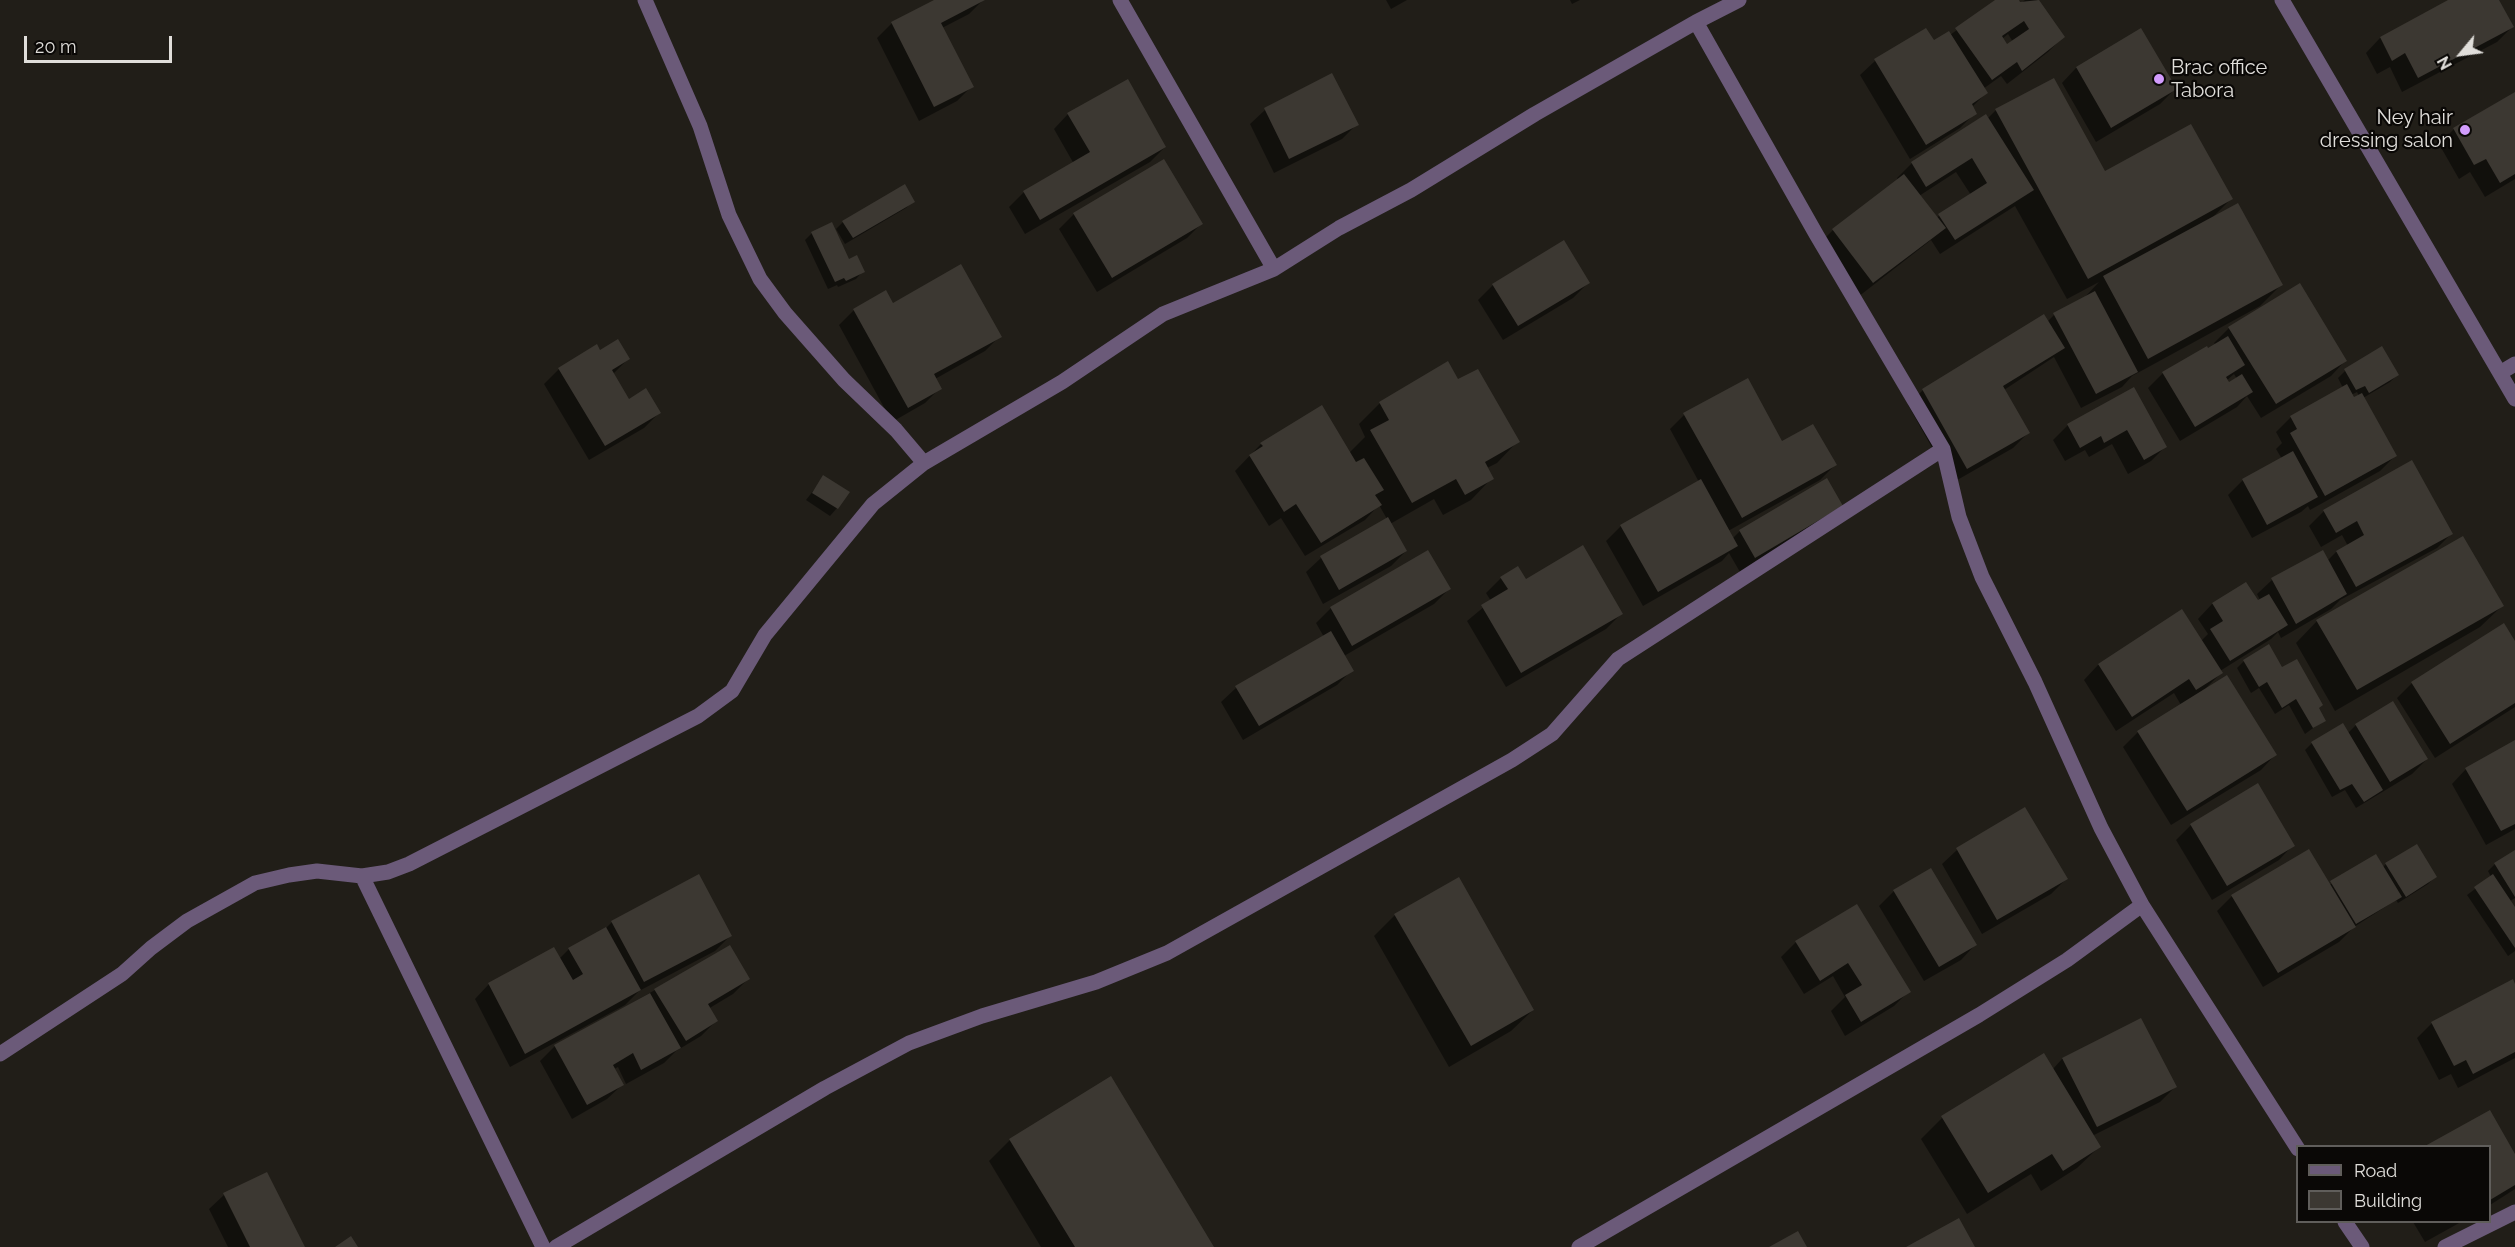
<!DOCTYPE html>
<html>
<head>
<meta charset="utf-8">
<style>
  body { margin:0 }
  #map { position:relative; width:2515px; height:1247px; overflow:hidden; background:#211e18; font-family:Raleway,sans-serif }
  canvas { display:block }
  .legend { position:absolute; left:2296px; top:1145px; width:195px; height:78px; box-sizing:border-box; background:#0a0806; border:2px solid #605e5b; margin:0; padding:8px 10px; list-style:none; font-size:18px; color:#e0deda }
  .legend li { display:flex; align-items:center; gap:12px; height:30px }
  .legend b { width:30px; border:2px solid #605e5b }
  .north { position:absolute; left:2431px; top:24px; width:60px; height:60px; -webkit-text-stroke:4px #0a0806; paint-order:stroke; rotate:241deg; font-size:16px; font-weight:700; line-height:24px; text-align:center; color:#e0deda }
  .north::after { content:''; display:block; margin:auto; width:21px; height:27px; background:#e0deda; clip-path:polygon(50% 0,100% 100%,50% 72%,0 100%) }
  .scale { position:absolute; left:24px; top:36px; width:148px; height:27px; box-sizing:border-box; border:3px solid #e0deda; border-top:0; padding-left:8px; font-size:18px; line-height:21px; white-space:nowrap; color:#e0deda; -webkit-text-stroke:4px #0a0806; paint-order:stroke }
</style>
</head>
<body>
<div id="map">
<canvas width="2515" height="1247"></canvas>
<ul class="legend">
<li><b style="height:8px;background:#6b5a79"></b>Road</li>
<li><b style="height:16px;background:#3c3832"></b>Building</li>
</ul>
<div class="north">N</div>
<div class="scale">20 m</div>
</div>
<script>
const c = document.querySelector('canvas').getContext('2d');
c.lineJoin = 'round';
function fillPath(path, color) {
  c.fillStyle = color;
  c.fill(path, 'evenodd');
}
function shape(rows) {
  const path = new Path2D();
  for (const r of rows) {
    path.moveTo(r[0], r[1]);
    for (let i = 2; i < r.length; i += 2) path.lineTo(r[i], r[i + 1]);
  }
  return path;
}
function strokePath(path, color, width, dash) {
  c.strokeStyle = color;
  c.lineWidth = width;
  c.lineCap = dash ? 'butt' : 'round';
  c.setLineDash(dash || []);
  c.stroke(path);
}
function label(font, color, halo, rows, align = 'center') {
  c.font = font + ' Raleway,sans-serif';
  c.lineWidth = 4.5;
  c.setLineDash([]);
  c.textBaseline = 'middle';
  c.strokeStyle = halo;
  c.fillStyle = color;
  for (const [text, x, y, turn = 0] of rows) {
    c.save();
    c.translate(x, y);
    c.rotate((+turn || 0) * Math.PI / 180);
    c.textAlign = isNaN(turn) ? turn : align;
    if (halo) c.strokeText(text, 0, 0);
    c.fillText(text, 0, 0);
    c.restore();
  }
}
fillPath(shape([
  [937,0,983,0,969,14,942,28,972,86,957,101,919,121,877,38,892,23],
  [1386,0,1407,0,1391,9],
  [1570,0,1580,0,1572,4],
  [1998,0,2017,0,2020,4,2025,0,2037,0,2063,37,2048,52,2007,84,2001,76,1983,89,1986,93,1972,107,1975,113,1960,128,1910,159,1860,75,1875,61,1925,30,1933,42,1950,35],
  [2008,34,2013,42,2007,46,2002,39],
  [2452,0,2497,0,2512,27,2497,42,2402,92,2390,67,2377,74,2366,53,2380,38],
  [2076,68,2175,89,2160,104,2096,142,2062,83],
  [1331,75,1357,124,1342,139,1274,173,1250,124,1265,110],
  [2515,94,2515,179,2485,197,2470,172,2459,179,2439,144,2454,129],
  [1996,110,2105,173,2231,199,2214,216,2281,285,2260,306,2132,376,2122,387,2081,408,2054,357,2004,390,2028,433,2013,448,1952,483,1908,405,1923,390,2043,316,2047,322,2054,315,2083,299,2099,282,2067,299,2015,206,1940,254,1931,240,1858,297,1818,245,1833,230,1898,180,1897,178,1912,163,1986,116,1987,119],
  [1956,172,1971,195,1936,218,1919,196],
  [1068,114,1165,147,1150,162,1025,234,1009,207,1024,192,1074,164,1054,129],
  [913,201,906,208,845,244,836,229,843,222],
  [1074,214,1201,224,1187,238,1097,292,1059,229],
  [812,233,849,261,863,271,856,279,838,287,837,285,828,289,805,240],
  [1588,283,1573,298,1503,340,1478,300,1493,285],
  [885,292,892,305,1000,336,985,351,935,379,940,388,925,403,892,422,839,325,854,310],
  [2229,328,2345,361,2331,376,2261,418,2247,396,2237,407,2180,441,2148,388,2163,373,2216,345,2214,343],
  [2234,374,2237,379,2228,384,2226,381],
  [597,347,599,352,628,359,613,374,629,401,659,413,644,428,589,460,544,384,559,369],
  [2345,371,2397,375,2390,382,2363,398,2395,456,2380,471,2310,510,2308,506,2301,512,2252,538,2228,495,2243,480,2282,459,2276,449,2282,443,2276,432,2291,417,2343,388,2338,378],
  [2357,392,2359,396,2353,399,2351,395],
  [1458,381,1518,441,1497,463,1487,468,1492,478,1471,500,1443,515,1434,499,1390,524,1406,551,1391,566,1323,604,1306,572,1321,558,1387,519,1379,505,1365,520,1305,556,1281,518,1269,526,1235,471,1261,444,1321,407,1349,453,1365,437,1359,424,1380,403],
  [2134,389,2166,446,2151,461,2128,474,2112,444,2089,457,2085,450,2065,461,2053,440,2068,425],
  [1684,415,1782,443,1835,465,1820,480,1728,531,1732,539,1740,531,1826,480,1826,520,1740,572,1729,553,1722,561,1643,606,1606,541,1621,526,1699,482,1670,429],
  [824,477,837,508,830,516,806,500],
  [2324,511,2451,534,2437,548,2340,600,2331,609,2281,638,2278,632,2271,639,2220,671,2221,673,2206,688,2275,755,2261,770,2171,825,2123,747,2138,732,2181,705,2174,693,2116,731,2084,680,2098,665,2182,612,2201,641,2208,634,2198,619,2212,604,2246,584,2258,602,2261,602,2257,594,2272,580,2322,552,2327,561,2336,552,2348,546,2342,535,2321,547,2309,526],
  [1501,578,1526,581,1621,614,1606,629,1506,687,1467,621,1491,601,1486,593],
  [1449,589,1434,604,1344,656,1352,670,1337,685,1243,740,1221,702,1236,688,1324,637,1316,623,1331,608],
  [2502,606,2480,627,2335,711,2296,643,2317,621],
  [2515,644,2515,707,2435,758,2397,698,2412,683],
  [2244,661,2282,669,2318,709,2324,720,2305,734,2289,705,2275,714,2259,688,2251,693,2237,668],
  [2356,725,2427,759,2412,774,2356,808,2345,790,2332,797,2305,750,2312,743,2348,733],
  [2515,742,2515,829,2486,845,2452,784,2466,769],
  [2025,809,2066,879,2051,894,1982,934,1942,864,1957,850],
  [2191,825,2293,845,2279,860,2212,900,2176,840],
  [2515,852,2515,898,2510,901,2515,909,2515,951,2508,956,2467,895,2491,877,2488,871,2495,864],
  [2386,864,2435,877,2428,884,2398,903,2396,900,2354,927,2339,942,2263,987,2217,911,2232,896,2328,885,2383,867],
  [1894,891,1975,945,1961,960,1924,981,1879,906],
  [1857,906,1909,991,1894,1006,1845,1036,1831,1011,1845,997,1833,976,1804,994,1781,957,1796,942],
  [1395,915,1533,1010,1511,1031,1449,1067,1374,936],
  [612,922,730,936,715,951,639,991,625,1005,510,1067,475,999,489,984,559,959,569,949,604,930],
  [748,979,733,994,708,1009,716,1021,701,1036,676,1051,664,1063,626,1084,618,1067,614,1069,622,1085,607,1099,572,1119,540,1061,555,1046,655,990],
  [2515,986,2515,1058,2458,1088,2451,1074,2439,1080,2417,1038,2432,1023],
  [2140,1020,2175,1087,2160,1102,2092,1136,2099,1147,2077,1168,2041,1191,2031,1174,1967,1214,1921,1139,1942,1118,2052,1070,2062,1059],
  [2489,1112,2515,1157,2515,1189,2490,1205,2490,1146,2428,1146],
  [1010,1140,1213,1247,1041,1247,989,1161],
  [224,1195,303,1247,228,1247,209,1209],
  [2413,1222,2461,1222,2425,1242]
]), '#0007');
fillPath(shape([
  [934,0,985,0,941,23,974,87,934,107,891,22],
  [1995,0,2019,0,2020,2,2039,0,2065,37,2022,71,2017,62,1992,80,1955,28],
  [2024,21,2029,29,2007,44,2002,36],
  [2448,0,2499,0,2514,27,2418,78,2405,53,2392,61,2380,37],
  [1926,28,1934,40,1949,31,1988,93,1972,104,1977,114,1926,145,1874,59],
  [2141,28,2177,89,2111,128,2076,67],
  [1332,73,1359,125,1289,159,1264,108],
  [2054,78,2105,171,2191,124,2233,199,2088,279,1995,109],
  [1128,79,1166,147,1040,220,1023,191,1090,152,1067,113],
  [2515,92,2515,174,2500,183,2486,159,2474,165,2453,128],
  [1986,114,2034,190,1955,240,1938,214,1987,183,1972,158,1926,187,1911,162],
  [1164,159,1203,224,1112,278,1073,213],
  [1904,174,1946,228,1873,283,1832,229],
  [905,184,915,202,853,238,842,221],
  [2238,203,2283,285,2148,359,2103,276],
  [832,222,849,259,857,255,865,272,846,281,844,278,835,282,811,232],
  [1564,240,1590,283,1518,326,1492,284],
  [961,264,1002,337,934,374,942,389,908,408,853,309,886,290,893,303],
  [2300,283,2347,361,2276,404,2228,327],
  [2095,291,2138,372,2096,394,2053,313],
  [2044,314,2065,348,2003,386,2030,433,1967,469,1922,389],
  [2228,336,2245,365,2226,377,2229,382,2242,374,2253,392,2195,427,2162,372,2207,346,2208,348],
  [618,339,630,359,612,370,629,399,646,388,661,413,605,446,558,368,597,344,600,350],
  [2382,346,2399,375,2369,393,2365,386,2356,390,2344,369],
  [1448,361,1458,379,1478,369,1520,442,1485,462,1494,479,1465,495,1456,479,1412,503,1370,430,1389,420,1379,402],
  [1748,378,1782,441,1813,424,1837,465,1742,518,1683,413],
  [2347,384,2354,397,2362,393,2397,456,2325,496,2290,433,2297,429,2290,416],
  [2134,387,2167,447,2144,460,2127,430,2104,443,2101,436,2080,448,2067,424],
  [1322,405,1356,462,1364,458,1384,490,1375,495,1382,505,1321,543,1296,504,1284,512,1249,455,1263,446,1260,443],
  [2293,451,2318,497,2267,525,2242,479],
  [2412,460,2453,534,2356,587,2336,551,2364,535,2357,521,2336,533,2323,510],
  [823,475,850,492,838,509,812,493],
  [1827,478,1843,506,1755,558,1739,530],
  [1701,479,1738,546,1658,592,1620,525],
  [1388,517,1407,551,1339,590,1320,556],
  [2463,536,2504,606,2357,690,2316,620],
  [1583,545,1623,614,1521,673,1481,605,1508,589,1500,577,1518,566,1526,579],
  [1428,550,1451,589,1352,646,1330,607],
  [2323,550,2347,594,2296,624,2271,578],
  [2246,582,2258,600,2269,594,2288,625,2230,661,2210,629,2223,621,2212,603],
  [2182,609,2223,673,2196,690,2189,679,2132,717,2098,664],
  [2504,623,2515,641,2515,703,2450,744,2411,682],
  [1331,631,1354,671,1259,726,1235,686],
  [2269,644,2282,667,2297,659,2323,705,2319,708,2326,721,2313,728,2296,699,2282,708,2267,682,2259,687,2243,660],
  [2227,675,2277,755,2187,811,2137,731],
  [2393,701,2428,759,2390,782,2355,724],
  [2343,723,2383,790,2364,802,2352,784,2340,790,2311,742],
  [2515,740,2515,824,2501,831,2465,768],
  [2258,783,2295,846,2227,886,2190,824],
  [2025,807,2068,879,1997,920,1956,848],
  [2417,844,2437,877,2406,897,2385,863],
  [2309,849,2356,927,2278,973,2231,895],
  [2515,850,2515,897,2494,863],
  [2376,854,2402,897,2356,924,2330,881],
  [1931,868,1977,945,1939,967,1893,890],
  [699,874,732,936,644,982,611,921],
  [2493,874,2515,907,2515,948,2474,887],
  [1459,877,1534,1010,1471,1046,1394,914],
  [1857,904,1911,992,1861,1022,1845,995,1862,985,1848,963,1820,981,1795,941],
  [606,927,641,990,525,1054,488,983,554,947,573,980,583,974,568,948],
  [730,945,750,979,708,1004,718,1021,686,1041,654,989],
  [2513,979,2515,984,2515,1052,2473,1074,2466,1060,2454,1066,2431,1022],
  [650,993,681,1048,641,1070,633,1053,613,1065,624,1085,587,1105,554,1045],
  [2141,1018,2177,1087,2097,1127,2062,1058],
  [2044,1053,2101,1147,2063,1171,2052,1154,1988,1193,1941,1116],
  [1111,1076,1214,1247,1075,1247,1009,1139],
  [2490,1110,2515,1154,2515,1185,2490,1200,2490,1146,2425,1146],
  [267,1172,305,1247,250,1247,223,1193],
  [1959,1218,1975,1247,1906,1247],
  [1798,1231,1807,1247,1769,1247],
  [351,1236,358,1247,335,1247]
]), '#3c3832');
strokePath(shape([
  [645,0,700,126,729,215,760,279,785,313,844,380,896,430,924,463],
  [1120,0,1274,269],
  [2282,0,2515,399],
  [1696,22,1816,234,1943,449,1959,517,1982,577,2035,682,2101,828,2142,905,2298,1149],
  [2500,373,2515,364],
  [362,876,543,1247],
  [0,1054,122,974,151,948,187,921,255,883,289,875,317,871,362,876,388,872,409,864,698,716,732,691,765,635,873,504,924,463,1062,382,1163,314,1274,269,1339,228,1411,190,1535,114,1696,22,1739,0],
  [2345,1222,2362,1247],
  [556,1247,825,1088,909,1043,982,1016,1096,982,1167,953,1512,760,1552,734,1618,659,1943,449],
  [1579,1247,1979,1015,2067,960,2142,905],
  [2445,1247,2515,1212]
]), '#6b5a79', 15);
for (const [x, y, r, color] of [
  [2159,79,6,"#d29cfd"],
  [2465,130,6,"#d29cfd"]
]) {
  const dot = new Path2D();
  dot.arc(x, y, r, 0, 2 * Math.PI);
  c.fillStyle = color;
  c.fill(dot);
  strokePath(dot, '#0a0806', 2);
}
label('20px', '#e0deda', '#0a0806', [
  ["Brac office",2171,68],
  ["Tabora",2171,91],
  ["Ney hair",2453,118,"right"],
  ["dressing salon",2453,141,"right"]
], 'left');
</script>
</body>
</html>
